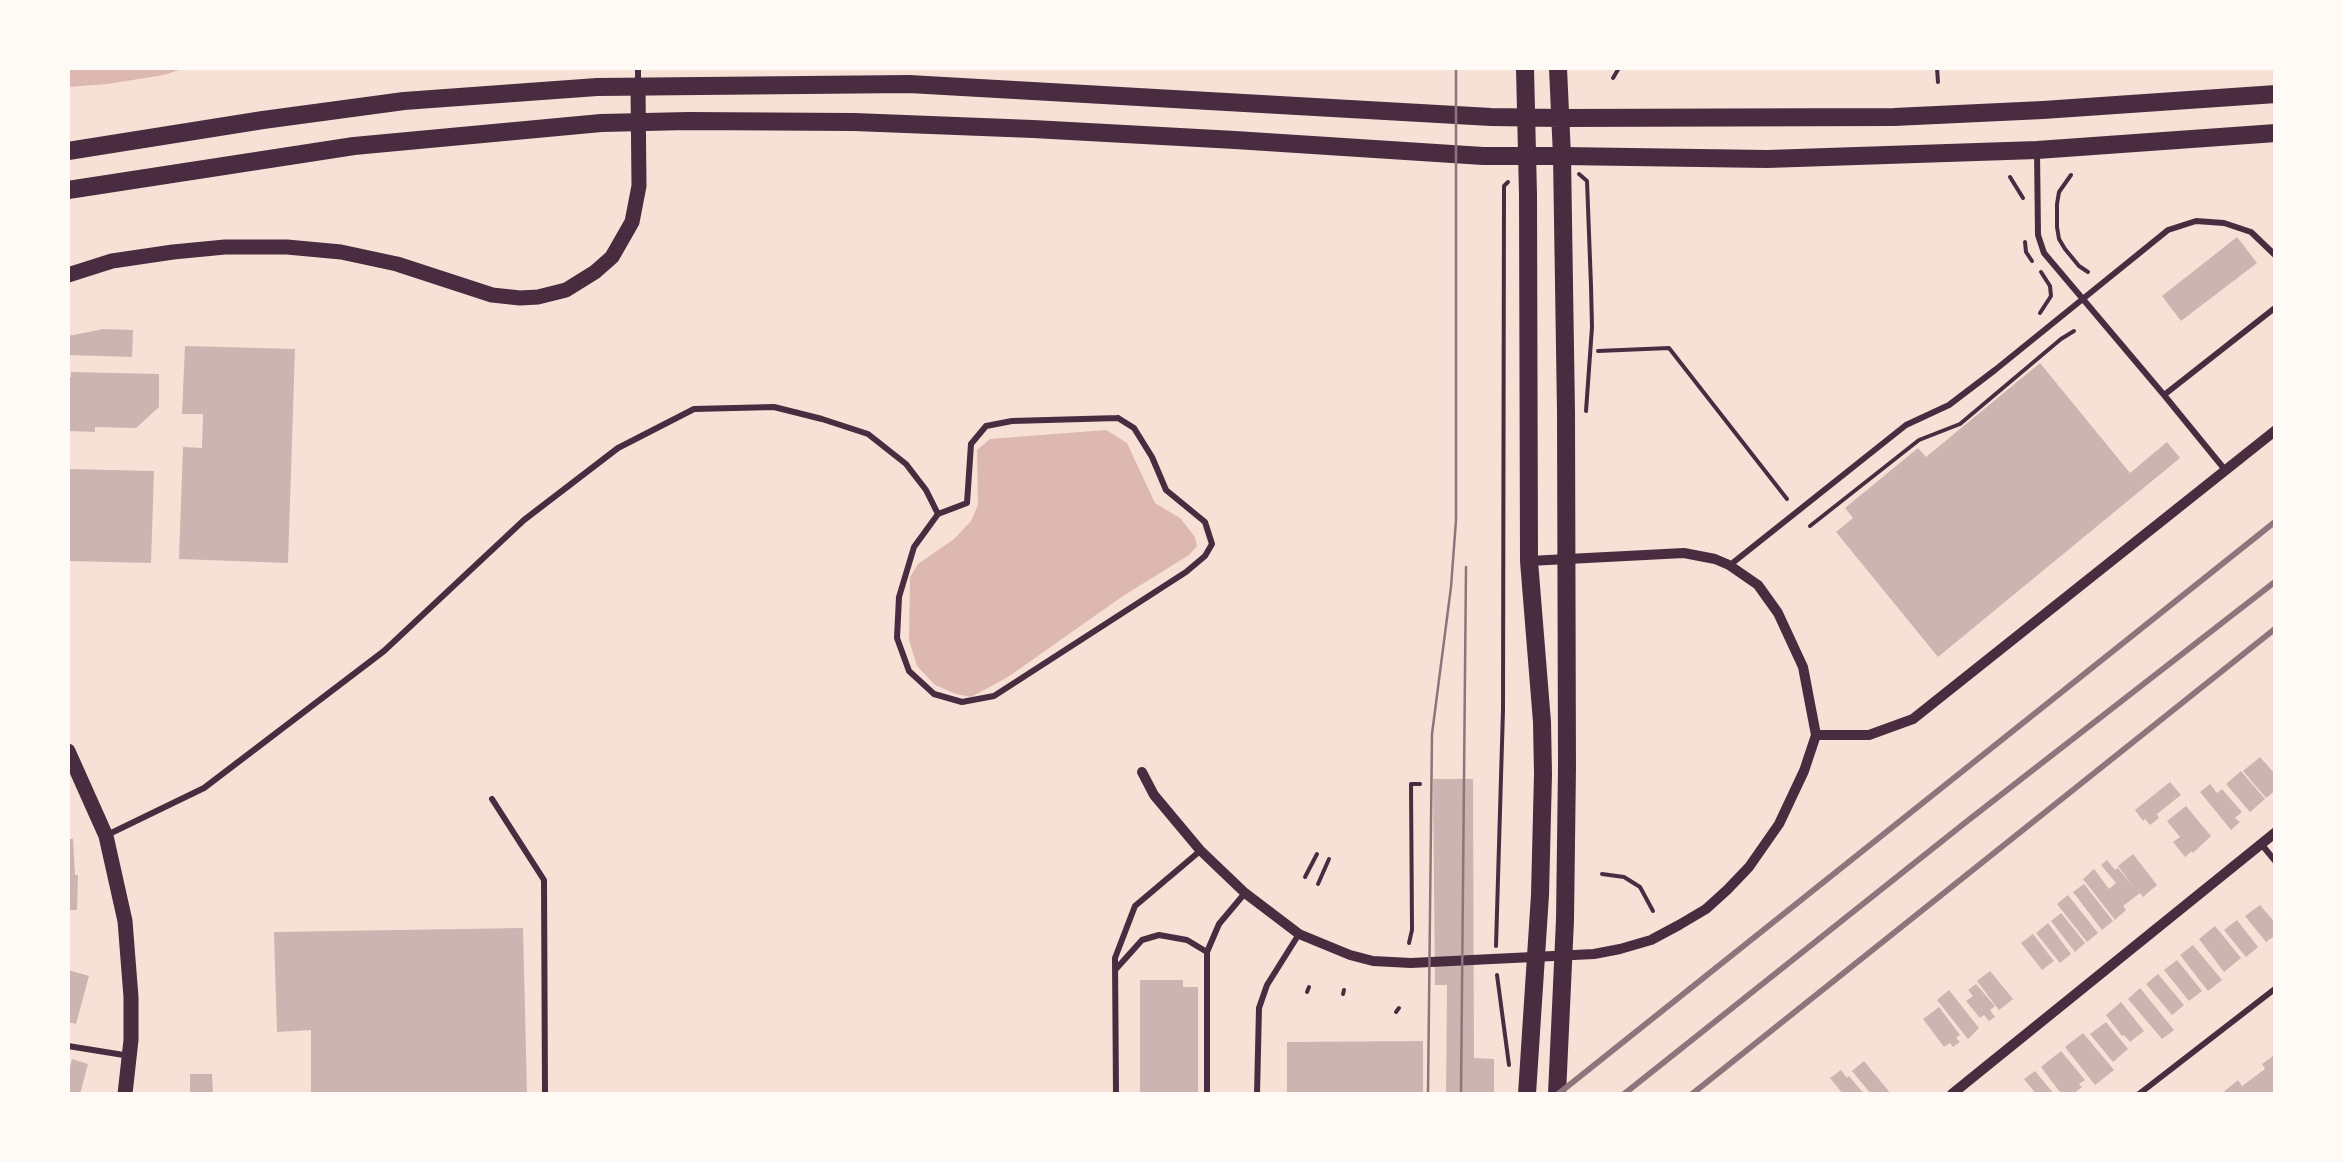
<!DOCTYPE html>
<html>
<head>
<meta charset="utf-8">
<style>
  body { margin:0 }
  #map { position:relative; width:2343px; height:1162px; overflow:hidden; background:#f7e1d7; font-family:Rubik,sans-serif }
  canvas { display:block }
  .frame { position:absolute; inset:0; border:70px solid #fffaf5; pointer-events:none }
</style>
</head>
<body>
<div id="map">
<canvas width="2343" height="1162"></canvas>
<div class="frame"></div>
</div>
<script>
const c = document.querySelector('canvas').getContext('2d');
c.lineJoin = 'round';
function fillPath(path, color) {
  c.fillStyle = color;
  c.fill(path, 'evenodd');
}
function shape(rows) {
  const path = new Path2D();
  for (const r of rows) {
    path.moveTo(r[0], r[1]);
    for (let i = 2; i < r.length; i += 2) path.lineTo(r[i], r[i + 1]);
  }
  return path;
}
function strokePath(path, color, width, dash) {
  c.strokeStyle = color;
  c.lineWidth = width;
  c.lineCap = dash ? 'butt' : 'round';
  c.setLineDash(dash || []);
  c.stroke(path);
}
fillPath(shape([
  [68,68,185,68,164,75,107,84,68,87],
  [1106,430,1127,443,1155,503,1180,518,1195,537,1197,546,1189,555,1123,596,1008,677,971,697,956,694,935,685,917,666,909,640,910,577,918,564,954,539,971,521,978,505,977,450,990,439]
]), '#dcb8b0');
fillPath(shape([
  [2237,237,2257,263,2181,321,2162,296],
  [104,329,133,330,132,357,68,355,68,336],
  [185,346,295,349,288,563,179,559,183,447,202,448,203,414,182,414],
  [2040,363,2130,473,2167,442,2180,458,1938,657,1836,532,1853,518,1845,508,1918,448,1926,457],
  [71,372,159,374,159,407,136,428,95,427,95,432,68,431,68,377,71,377],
  [68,469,154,471,151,563,68,561],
  [2260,757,2276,775,2276,790,2266,798,2243,771],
  [2241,771,2265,799,2250,812,2226,784],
  [1433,779,1473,779,1474,1058,1494,1059,1494,1094,1446,1094,1447,985,1435,985],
  [2170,782,2181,795,2157,814,2159,818,2150,825,2145,819,2143,821,2135,810],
  [2210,784,2217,793,2222,789,2242,812,2235,818,2240,822,2231,830,2200,792],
  [2186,806,2211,836,2193,853,2192,851,2185,857,2173,842,2180,837,2167,821],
  [68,839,73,839,75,875,78,875,77,910,68,910],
  [2133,854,2157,885,2143,897,2140,893,2123,906,2126,910,2115,920,2083,879,2094,869,2109,889,2116,883,2101,865,2107,860,2115,870,2118,868,2134,888,2118,866],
  [2084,884,2113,921,2102,930,2073,892],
  [2068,895,2098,933,2087,942,2057,904],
  [2260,905,2276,924,2276,935,2266,942,2245,916],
  [2061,913,2085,943,2075,952,2051,921],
  [2237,920,2258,947,2246,957,2224,930],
  [2048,923,2071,954,2060,963,2036,933],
  [2215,926,2241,958,2224,972,2199,939],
  [523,928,527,1094,311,1094,311,1030,277,1032,274,932],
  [2033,934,2054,961,2042,970,2021,943],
  [2193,945,2222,980,2208,991,2180,955],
  [2177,960,2202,991,2189,1001,2164,970],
  [68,970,89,976,76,1024,68,1022],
  [1990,971,2013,999,1999,1010,1977,981],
  [2158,974,2184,1005,2172,1015,2146,984],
  [1140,980,1183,980,1183,987,1198,987,1198,1094,1140,1094],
  [1976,984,1995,1006,1990,1010,1995,1017,1989,1021,1984,1015,1980,1018,1966,1001,1973,996,1968,990],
  [2140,988,2174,1030,2162,1039,2128,999],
  [1949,990,1979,1028,1968,1039,1937,1000],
  [2121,1002,2144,1031,2130,1042,2124,1035,2122,1036,2106,1015],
  [1939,1007,1960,1035,1956,1038,1960,1042,1953,1047,1950,1043,1944,1047,1923,1019],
  [2106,1022,2128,1049,2113,1062,2090,1034],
  [2083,1033,2114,1070,2095,1085,2065,1047],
  [1423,1041,1423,1094,1287,1094,1287,1042],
  [2061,1051,2085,1080,2079,1084,2082,1087,2073,1094,2065,1094,2059,1091,2041,1067],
  [2276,1054,2276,1094,2221,1094,2238,1080,2242,1086,2265,1069,2262,1064],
  [72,1059,88,1064,80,1094,68,1094,68,1076],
  [1864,1061,1891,1094,1871,1094,1852,1071],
  [1841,1070,1847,1078,1849,1076,1864,1094,1843,1094,1830,1078],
  [2035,1071,2054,1094,2036,1094,2024,1079],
  [190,1074,212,1074,213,1094,190,1094]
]), '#ccb4b1');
strokePath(shape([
  [1937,68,1938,82],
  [1613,78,1619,68],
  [1579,174,1587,181,1591,286,1592,327,1586,411],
  [2071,175,2059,192,2057,204,2057,227,2059,239,2065,249,2079,266,2088,272],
  [2010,177,2023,198],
  [2025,242,2026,252,2032,261],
  [2040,313,2051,296,2050,286,2041,272],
  [1598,351,1669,348,1787,499],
  [1810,526,1919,440,1960,424,2061,339,2074,331],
  [1602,874,1624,877,1640,887,1653,911],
  [1305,877,1317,854],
  [1318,884,1329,859],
  [1409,943,1412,930,1411,784,1420,784],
  [1496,946,1503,710,1504,186,1508,182],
  [1497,975,1509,1065],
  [1307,992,1309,987],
  [1343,994,1344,990],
  [1396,1012,1399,1008]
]), '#4a2c40', 4);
strokePath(shape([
  [638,86,638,68],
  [2037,151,2038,235,2044,253,2164,395,2226,471],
  [2164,395,2276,307],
  [1118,418,1134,428,1152,457,1166,490,1205,522,1212,544,1205,556,1186,572,994,696,962,702,934,694,909,671,897,638,899,597,914,547,938,514,967,503,971,444,986,426,1012,421,1118,418],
  [1730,565,1906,425,1949,405,1995,370,2168,230,2196,221,2224,223,2251,232,2276,256],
  [492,799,544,880,545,1094],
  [107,835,204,788,384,651,524,520,618,448,694,409,774,407,822,419,868,434,906,464,926,490,938,514],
  [2262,845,2276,862],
  [1116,969,1142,940,1159,935,1187,940,1207,952],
  [68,1046,130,1056],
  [1116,1094,1115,958,1135,906,1200,851],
  [1207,1094,1207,952,1219,924,1245,893],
  [1257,1094,1259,1008,1267,985,1299,934],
  [2139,1094,2276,988]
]), '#4a2c40', 6);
strokePath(shape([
  [1816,735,1869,735,1913,719,2276,430],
  [1142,772,1154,795,1200,850,1245,893,1299,934,1350,955,1373,961,1411,963,1594,954,1620,949,1651,940,1679,925,1706,909,1727,890,1749,867,1779,824,1804,771,1816,735,1803,667,1778,613,1758,585,1729,565,1715,559,1684,553,1529,561],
  [1952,1094,2276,832]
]), '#4a2c40', 10);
strokePath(shape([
  [68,275,112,261,173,252,225,247,287,247,341,252,397,264,492,295,520,298,538,297,566,290,595,272,612,257,632,222,639,186,638,87],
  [68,751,106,836,125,921,131,997,131,1040,125,1094]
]), '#4a2c40', 15);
strokePath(shape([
  [1560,118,1894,117,2043,110,2276,94],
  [1562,156,1767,159,2037,150,2276,133]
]), '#4a2c40', 18);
strokePath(shape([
  [1525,68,1528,195,1529,561,1542,722,1543,774,1540,895,1527,1094],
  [68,151,263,120,404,101,597,87,909,84,1491,117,1560,118],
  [68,190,354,146,601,123,688,121,854,122,1033,129,1235,140,1483,156,1562,156],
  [1557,1094,1565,920,1567,767,1566,412,1562,156,1558,68]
]), '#4a2c40', 18);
strokePath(shape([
  [1428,1094,1432,734,1451,587,1456,520,1456,68],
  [1461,1094,1466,567]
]), '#8f747c', 2.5);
strokePath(shape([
  [1558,1094,2276,521],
  [1624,1094,1966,822,2276,581],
  [1692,1094,2276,628]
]), '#8f747c', 6);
</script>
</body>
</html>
